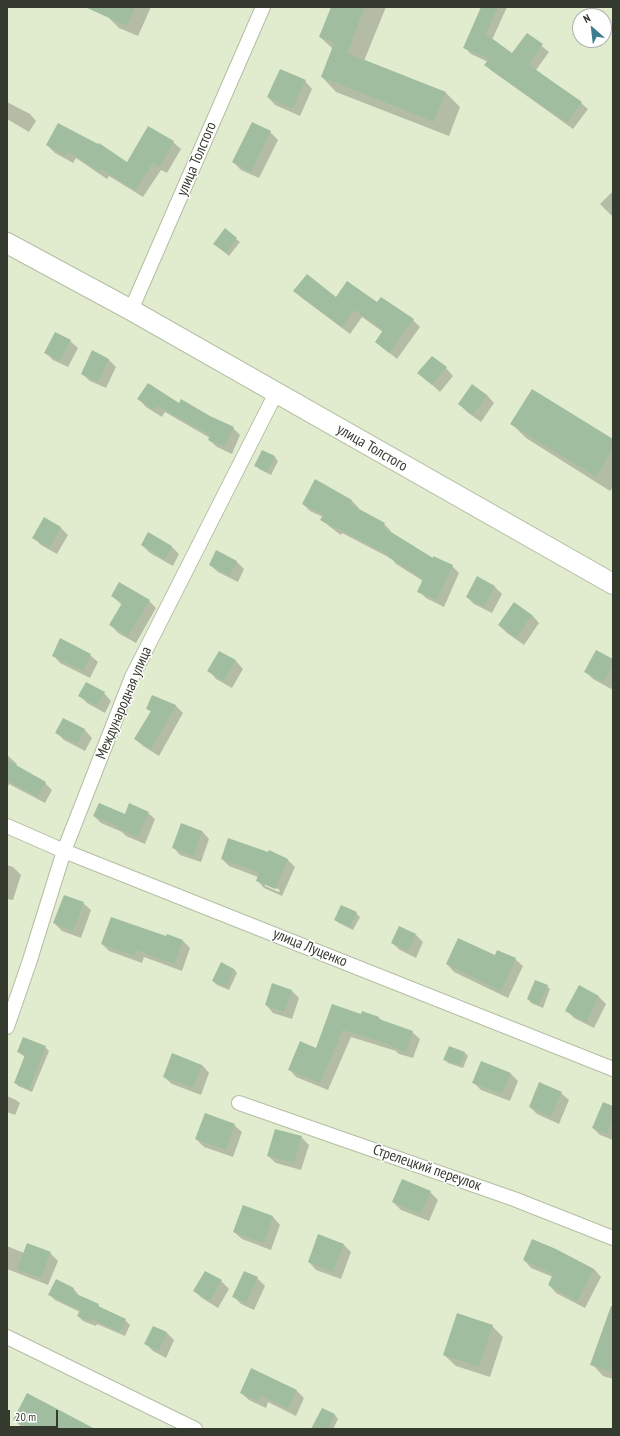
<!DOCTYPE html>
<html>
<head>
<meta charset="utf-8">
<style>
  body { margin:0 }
  #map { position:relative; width:620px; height:1436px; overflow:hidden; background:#e1eccf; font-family:"PT Sans Narrow",sans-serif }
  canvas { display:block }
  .frame { position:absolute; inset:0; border:8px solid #353a2e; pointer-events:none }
  .north { position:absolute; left:572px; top:8px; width:40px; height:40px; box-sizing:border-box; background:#fff; border:1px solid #aeb0ab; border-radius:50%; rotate:332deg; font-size:11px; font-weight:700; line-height:16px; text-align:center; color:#353a2e }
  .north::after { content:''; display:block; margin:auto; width:14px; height:18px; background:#3d7c91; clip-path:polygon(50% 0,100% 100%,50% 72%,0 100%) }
  .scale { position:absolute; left:8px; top:1410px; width:50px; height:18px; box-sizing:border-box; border:2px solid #353a2e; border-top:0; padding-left:5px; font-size:12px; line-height:14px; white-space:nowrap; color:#353a2e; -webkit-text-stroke:3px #fff; paint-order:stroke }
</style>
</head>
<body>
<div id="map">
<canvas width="620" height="1436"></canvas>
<div class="frame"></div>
<div class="north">N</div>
<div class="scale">20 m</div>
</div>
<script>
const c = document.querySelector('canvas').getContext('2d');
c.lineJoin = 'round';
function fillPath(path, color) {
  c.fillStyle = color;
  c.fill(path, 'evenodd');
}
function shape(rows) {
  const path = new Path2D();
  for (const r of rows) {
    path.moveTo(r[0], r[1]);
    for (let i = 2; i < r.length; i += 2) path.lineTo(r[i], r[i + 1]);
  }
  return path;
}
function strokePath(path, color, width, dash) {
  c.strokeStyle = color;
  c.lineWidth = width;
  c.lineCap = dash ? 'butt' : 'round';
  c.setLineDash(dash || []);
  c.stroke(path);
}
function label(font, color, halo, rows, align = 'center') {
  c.font = font + ' "PT Sans Narrow",sans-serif';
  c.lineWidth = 3;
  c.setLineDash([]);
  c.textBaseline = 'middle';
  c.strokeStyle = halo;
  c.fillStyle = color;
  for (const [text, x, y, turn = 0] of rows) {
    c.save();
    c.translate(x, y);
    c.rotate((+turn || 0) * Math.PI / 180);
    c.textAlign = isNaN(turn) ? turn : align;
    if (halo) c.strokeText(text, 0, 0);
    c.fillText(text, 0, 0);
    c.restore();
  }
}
fillPath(shape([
  [111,7,151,7,138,36,119,28,107,16],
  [332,7,386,7,364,61,446,93,460,107,449,136,336,92,322,77,333,49,320,37],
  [482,7,507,7,492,40,513,54,527,34,549,52,536,70,581,103,588,109,573,129,492,71,486,65,488,62,471,54,464,47],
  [305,81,312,89,300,116,275,105,268,97],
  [7,102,30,114,36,121,29,132,7,119],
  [270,132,278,140,259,178,241,170,233,162],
  [173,142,181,149,167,173,161,170,143,197,109,176,107,179,76,158,73,163,55,153,47,145,128,163],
  [613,191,613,217,600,204],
  [225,230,240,242,229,256,218,247],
  [295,291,377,304,413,320,420,327,397,359,376,342,383,332,362,317,350,334,302,298],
  [70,341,78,348,68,367,53,360,45,352],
  [108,359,116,367,106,388,90,381,82,374],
  [446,368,453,376,440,392,419,373],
  [487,395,494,403,481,422,467,412,459,404],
  [139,399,179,404,233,428,240,435,232,454,217,447,209,440,210,438,165,412,162,417,146,407],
  [512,424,613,440,613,487,610,491,526,438],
  [263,451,275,457,278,461,271,475,259,469,256,465],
  [316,481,352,501,359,508,358,510,384,524,391,531,390,533,433,560,452,566,459,573,444,607,426,598,419,591,423,581,396,564,392,559,342,533,341,535,329,526,322,519,323,517,310,511,303,504],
  [45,518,61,528,68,535,57,554,41,545,34,538],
  [149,534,172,547,179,554,173,566,150,553,142,545],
  [217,552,237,562,244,569,238,582,218,572,210,565],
  [477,578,495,587,502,594,492,613,474,604,467,597],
  [112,596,149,601,156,608,136,643,118,633,111,625,122,605],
  [514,603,532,615,539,623,524,645,507,633,499,625],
  [220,652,236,661,243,669,232,688,216,679,209,671],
  [53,655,90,655,98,662,90,678,60,663],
  [613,660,613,686,611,689,593,679,585,671],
  [104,693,111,701,105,713,87,703,80,696],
  [175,705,183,713,159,756,143,746,135,739,151,712,147,708],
  [64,719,85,730,92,738,85,751,64,740,57,733],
  [7,755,17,764,16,767,45,783,52,790,45,803,9,784,7,789],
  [148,813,155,819,145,844,126,836,122,832,101,823,94,816,125,815],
  [181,824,202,831,209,839,201,862,180,855,173,847],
  [270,852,288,860,295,867,282,896,264,888,257,880,258,877,229,866,222,859,269,854],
  [265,884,280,890,279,892,265,886],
  [7,865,13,867,21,875,13,900,7,899],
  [83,903,91,910,81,938,62,931,54,923],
  [356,913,360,917,353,930,339,923,335,920],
  [168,935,183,941,190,948,182,971,144,957,142,963,109,951,102,944,167,937],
  [416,935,423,942,416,958,400,950,392,943],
  [496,956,515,959,523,966,508,998,454,972,447,964],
  [234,969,237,973,229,990,217,985,213,981],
  [547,986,550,989,543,1008,531,1003,528,999],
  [579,987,599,997,606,1004,594,1028,574,1018,567,1011],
  [291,990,299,998,292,1019,273,1013,266,1005],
  [362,1016,379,1018,383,1022,412,1032,420,1039,413,1058,399,1054,396,1051,351,1037,328,1090,296,1077,289,1069],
  [45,1047,49,1051,32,1092,18,1086,15,1082,25,1057,18,1052],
  [464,1052,468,1056,463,1068,448,1063,444,1059],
  [202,1065,209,1073,201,1095,172,1084,164,1077],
  [510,1073,518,1081,510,1101,481,1090,474,1083],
  [561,1093,569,1100,559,1124,537,1114,530,1107],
  [7,1096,16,1100,20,1103,15,1115,7,1112],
  [613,1107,613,1140,600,1135,593,1128],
  [234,1125,242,1132,233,1157,204,1147,196,1139],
  [301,1137,309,1145,301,1170,276,1163,268,1156],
  [430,1192,438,1200,429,1221,401,1210,393,1202],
  [243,1206,273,1217,280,1225,271,1250,242,1239,234,1232],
  [344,1245,351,1252,341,1279,316,1270,309,1262],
  [7,1246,24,1253,50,1253,58,1261,48,1285,7,1269],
  [524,1260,594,1269,601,1277,585,1308,556,1293,549,1285,553,1277,531,1268],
  [257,1278,265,1286,254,1310,241,1304,233,1296],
  [221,1281,229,1289,218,1308,202,1298,194,1291],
  [73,1288,78,1294,77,1295,98,1305,103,1310,125,1320,130,1325,125,1336,97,1324,96,1326,83,1321,78,1316,80,1312,55,1300,50,1295],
  [613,1324,613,1379,603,1376,592,1364],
  [492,1326,503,1337,490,1377,456,1366,444,1355],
  [154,1327,167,1333,174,1340,166,1358,153,1351,146,1344],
  [297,1391,304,1398,296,1416,268,1402,266,1408,249,1400,241,1393],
  [323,1409,335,1415,338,1419,333,1429,316,1429],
  [14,1420,90,1429,24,1429]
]), '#0003');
fillPath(shape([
  [85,7,135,7,127,26],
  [331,7,365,7,347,53,446,92,434,122,321,77,334,43,319,37],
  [481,7,498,7,486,34,512,53,527,33,543,44,529,65,582,102,567,123,484,65,489,59,463,48],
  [280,69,306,80,292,109,267,97],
  [252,122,271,131,251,172,232,162],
  [58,123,98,144,99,143,127,162,148,126,174,141,159,167,153,163,135,190,101,169,99,172,68,151,65,156,46,145],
  [225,228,237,238,226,253,213,244],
  [307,274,336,297,347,281,377,302,381,297,414,319,389,353,375,342,383,330,354,310,342,327,293,291],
  [55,332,71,340,60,361,44,353],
  [92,350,109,359,98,382,81,374],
  [432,356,447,367,432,385,417,373],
  [148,383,179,403,181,399,210,416,234,427,224,447,208,440,210,435,157,406,154,410,137,399],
  [472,384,487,395,473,415,458,404],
  [532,389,613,439,613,449,596,477,510,424],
  [262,450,275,456,267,472,254,466],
  [315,479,352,500,350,504,385,523,383,527,433,558,433,556,453,565,437,600,417,592,423,579,388,557,389,555,335,527,334,528,320,520,323,515,302,504],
  [44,517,61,527,49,548,32,538],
  [148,532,172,546,165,559,141,545],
  [216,550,237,561,230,576,209,565],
  [477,576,495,586,484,607,466,597],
  [119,582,150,600,128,636,109,625,122,603,111,596],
  [514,602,532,615,516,638,498,625],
  [60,638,91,654,83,671,52,656],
  [596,650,613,659,613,666,603,682,584,672],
  [219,651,236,660,224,681,207,671],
  [86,682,105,692,97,706,78,696],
  [152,695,176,705,151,749,134,739,151,711,146,709],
  [63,718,85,729,77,744,55,733],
  [7,760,46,782,37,797,7,780],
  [99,803,125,814,129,803,149,812,138,837,118,829,119,827,93,816],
  [181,823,202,831,194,856,172,848],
  [228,838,268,852,269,850,288,859,275,889,256,881,259,873,221,859],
  [64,895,84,902,73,931,53,923],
  [341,905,357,912,350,927,334,920],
  [111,917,166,936,167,934,183,940,174,964,137,950,135,956,101,944],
  [399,926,416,934,408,951,391,943],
  [458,938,495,955,497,950,516,958,501,991,446,964],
  [221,962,234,969,226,987,212,981],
  [535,980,548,985,539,1005,527,999],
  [272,983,292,990,284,1012,265,1005],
  [579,985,599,996,586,1022,565,1011],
  [332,1004,361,1014,362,1011,379,1017,379,1019,413,1031,406,1052,390,1046,391,1045,343,1030,320,1083,288,1070,300,1041,316,1048],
  [23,1037,46,1046,29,1089,14,1083,25,1055,17,1052],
  [449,1046,465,1052,460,1065,443,1060],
  [172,1053,202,1065,193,1088,163,1077],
  [481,1061,511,1073,502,1094,472,1083],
  [539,1082,562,1092,551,1117,529,1107],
  [603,1102,613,1106,613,1119,607,1134,592,1128],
  [205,1113,235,1124,226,1150,195,1139],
  [275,1129,302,1136,294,1163,267,1156],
  [402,1179,431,1191,421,1214,392,1202],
  [243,1205,273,1216,264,1243,233,1232],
  [318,1234,344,1244,333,1272,308,1262],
  [532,1239,556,1249,594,1269,577,1301,548,1285,553,1274,523,1260],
  [27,1243,51,1252,41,1278,17,1269],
  [205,1271,222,1280,210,1301,193,1291],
  [244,1271,258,1277,246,1303,232,1297],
  [56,1279,74,1288,72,1292,99,1304,98,1306,126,1319,120,1332,92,1319,91,1322,77,1316,80,1310,48,1295],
  [611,1306,613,1306,613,1372,590,1365],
  [457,1313,493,1325,479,1367,443,1355],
  [153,1326,167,1332,159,1351,144,1344],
  [251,1368,297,1390,288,1409,261,1395,258,1401,240,1393],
  [27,1393,65,1413,95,1429,29,1429,13,1420],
  [322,1408,335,1414,328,1429,311,1429]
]), '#a0be9f');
const street = shape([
  [131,310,263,7],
  [7,826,64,851,613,1069],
  [7,1027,29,963,64,851,132,677,276,393],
  [239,1103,514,1199,613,1238],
  [7,1337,195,1429]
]);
const secondary = shape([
  [7,243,131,310,613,584]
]);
strokePath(street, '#b3bea2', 16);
strokePath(secondary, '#b3bea2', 22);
strokePath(street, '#fff', 14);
strokePath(secondary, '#fff', 20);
label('15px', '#353a2e', '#fff', [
  ["улица Толстого",197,159,-67],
  ["улица Толстого",372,448,30],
  ["Международная улица",124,703,-67],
  ["улица Луценко",310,948,22],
  ["Стрелецкий переулок",427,1168,19]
]);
</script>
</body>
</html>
